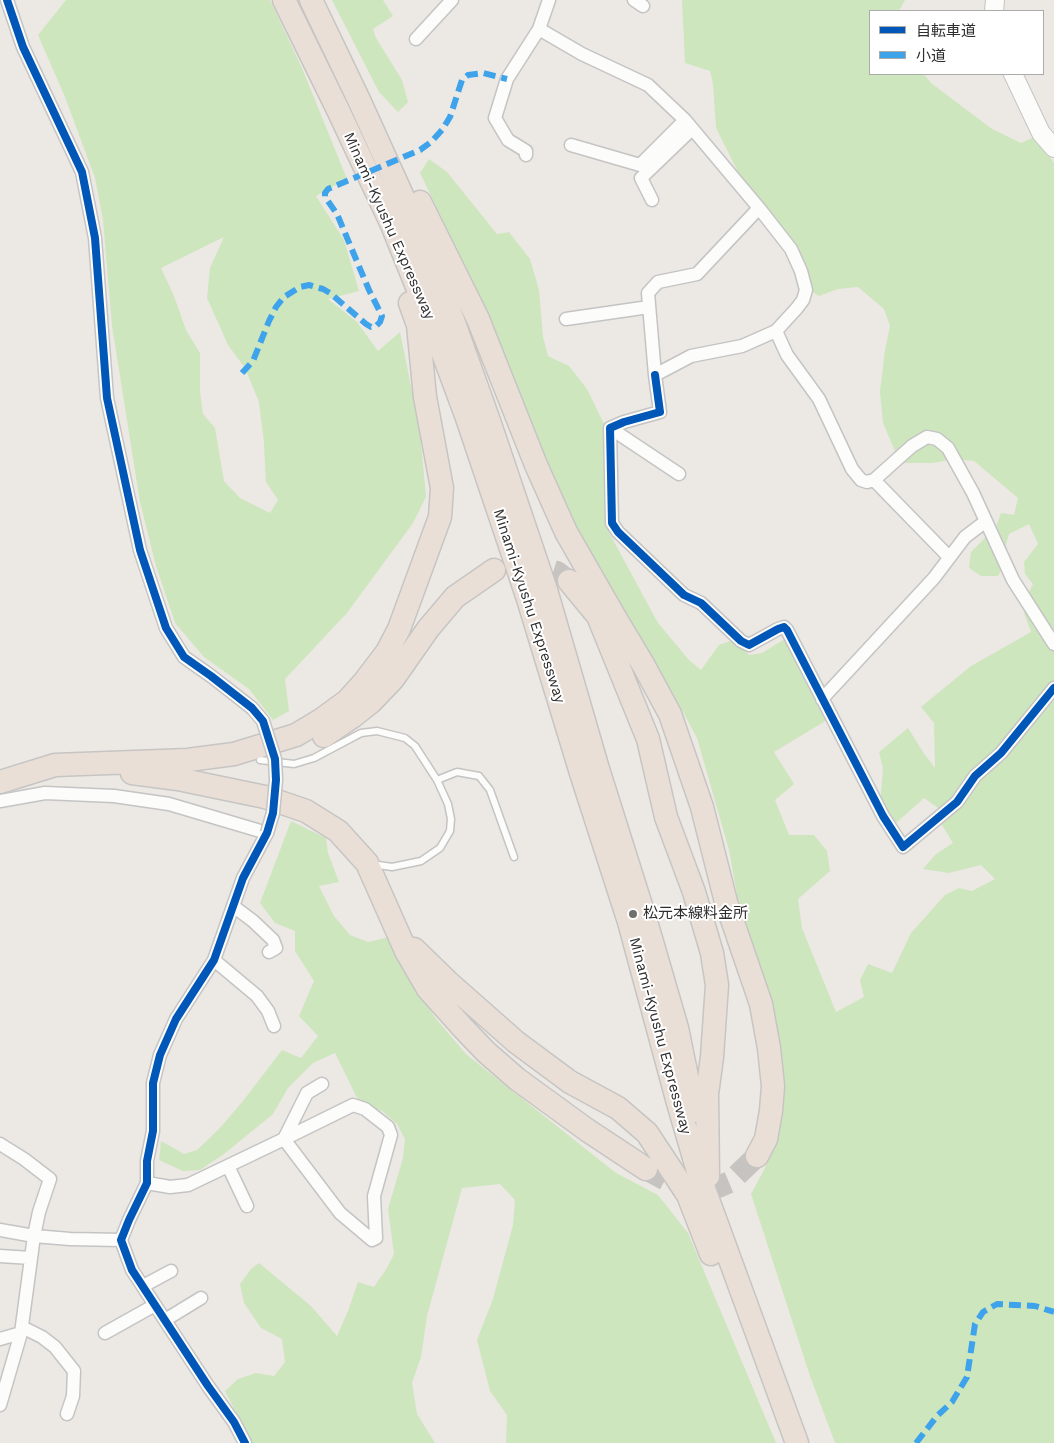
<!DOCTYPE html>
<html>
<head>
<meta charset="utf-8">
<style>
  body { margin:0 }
  #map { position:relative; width:1054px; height:1443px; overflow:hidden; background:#ece8e4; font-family:"Work Sans","Noto Sans JP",sans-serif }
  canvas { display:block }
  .legend { position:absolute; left:869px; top:10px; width:175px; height:65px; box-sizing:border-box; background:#fff; border:1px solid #ababab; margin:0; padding:6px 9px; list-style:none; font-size:15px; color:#2e2e2e }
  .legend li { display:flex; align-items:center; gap:10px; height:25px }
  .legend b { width:25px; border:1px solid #ababab }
</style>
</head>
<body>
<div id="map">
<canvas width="1054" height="1443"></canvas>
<ul class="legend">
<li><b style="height:6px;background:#0057b8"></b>自転車道</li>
<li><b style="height:6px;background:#3ea3eb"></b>小道</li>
</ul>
</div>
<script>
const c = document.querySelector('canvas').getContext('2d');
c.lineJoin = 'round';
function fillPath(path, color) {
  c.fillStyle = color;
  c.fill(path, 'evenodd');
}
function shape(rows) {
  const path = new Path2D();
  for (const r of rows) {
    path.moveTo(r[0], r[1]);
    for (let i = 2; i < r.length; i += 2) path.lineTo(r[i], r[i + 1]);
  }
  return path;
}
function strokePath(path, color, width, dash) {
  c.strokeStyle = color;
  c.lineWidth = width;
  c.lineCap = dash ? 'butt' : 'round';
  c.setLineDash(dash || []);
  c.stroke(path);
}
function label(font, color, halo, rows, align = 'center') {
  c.font = font + ' "Work Sans","Noto Sans JP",sans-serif';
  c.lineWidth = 4;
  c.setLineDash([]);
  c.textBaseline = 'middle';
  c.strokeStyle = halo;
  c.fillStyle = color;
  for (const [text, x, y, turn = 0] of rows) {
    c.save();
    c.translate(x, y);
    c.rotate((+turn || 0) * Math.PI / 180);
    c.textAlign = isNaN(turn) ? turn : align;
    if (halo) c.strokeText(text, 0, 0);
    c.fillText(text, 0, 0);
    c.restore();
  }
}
fillPath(shape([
  [66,0,270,0,302,68,347,179,316,196,344,240,359,291,328,299,357,322,378,351,400,332,420,431,426,497,413,523,347,613,285,679,289,711,273,720,249,689,204,657,175,623,156,566,140,502,112,326,103,220,95,178,65,97,38,35],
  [224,237,210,268,207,298,228,345,245,368,259,402,264,443,266,482,278,500,270,513,240,498,224,481,215,428,203,414,200,392,200,353,186,330,174,296,161,268],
  [332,0,383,0,393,16,373,29,376,38,402,80,408,102,398,112,379,92],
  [682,0,905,0,899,11,870,11,870,74,924,74,931,83,992,129,1021,143,1036,136,1054,163,1054,1443,835,1443,810,1376,751,1194,764,1170,776,1139,784,1096,774,1008,737,895,729,850,697,738,675,697,627,620,583,545,481,313,455,246,420,173,429,159,447,172,497,234,509,232,530,259,539,290,543,337,548,356,569,366,587,389,604,424,605,525,658,623,689,660,701,670,719,645,733,640,749,655,762,653,785,639,827,720,774,752,794,784,775,800,789,835,814,835,827,851,830,871,798,899,802,928,836,1012,864,997,860,980,868,964,892,973,911,933,945,895,959,888,972,891,995,879,981,865,949,873,923,869,936,854,953,843,942,825,938,808,924,798,896,823,880,804,883,769,879,752,908,728,925,755,935,768,934,723,921,707,971,666,1031,632,1024,613,1023,603,1033,584,1025,574,1024,562,1038,544,1029,524,1009,534,1006,545,1007,559,998,576,981,576,969,568,971,552,996,527,1001,513,1014,515,1018,498,974,461,954,459,933,463,900,463,883,423,880,392,885,350,890,326,884,309,858,287,838,289,819,296,804,287,793,248,753,202,716,128,713,84,710,71,685,63],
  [291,821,326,838,328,853,339,882,319,886,334,916,350,935,368,942,389,937,411,983,437,1020,466,1054,616,1173,658,1195,688,1233,776,1443,506,1443,507,1415,490,1391,477,1340,493,1299,513,1225,515,1200,500,1184,462,1188,427,1316,421,1357,412,1383,417,1414,435,1443,252,1443,225,1391,238,1379,256,1373,274,1376,285,1362,282,1339,261,1328,244,1303,240,1284,251,1269,259,1263,311,1306,337,1336,348,1311,358,1282,374,1287,387,1268,394,1254,388,1209,403,1158,405,1139,397,1124,382,1111,360,1104,335,1053,313,1063,288,1088,273,1114,224,1154,200,1170,183,1171,159,1160,161,1141,184,1154,197,1150,219,1129,243,1101,282,1050,301,1058,318,1036,299,1016,314,981,295,951,295,931,275,923,260,903]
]), '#cee6be');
strokePath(shape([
  [522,565,528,563,557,572,569,581],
  [646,1169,668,1181,686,1187,698,1188,718,1187,730,1182,757,1156]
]), '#c6c3c0', 22, [22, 11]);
const lane = shape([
  [260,760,294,764,314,758,361,733,377,731,405,738,415,746,437,780,448,804,451,819,450,831,440,848,421,861,392,867,372,864],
  [437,780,457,772,479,776,490,790,514,857]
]);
const street = shape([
  [7,0,23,47,82,172,95,238,107,398,140,550,166,628,184,657,211,676,252,708],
  [549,0,539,29,582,54,648,85,685,120,759,208,791,249,801,271,806,290,803,300,797,308,776,331,742,346,691,356,655,375,648,293,658,282,697,274,759,208],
  [634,0,643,6],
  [416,39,452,0],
  [571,145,640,165,685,120],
  [526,155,526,151,508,140,495,118,507,79,539,29],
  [652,200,641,178,692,129],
  [566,319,649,307],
  [776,331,787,355,819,399,852,469,861,480,867,482,874,480,912,446,927,437,937,439,948,448,973,493,1013,580,1054,644],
  [655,375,660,412,624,422,610,428,612,523,618,532,684,595,701,603,741,641,749,645,778,629,784,627,787,630,883,816,903,847,957,802,975,776,1001,753,1054,688],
  [610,428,679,474],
  [874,480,949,557],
  [822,699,934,578,965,537,986,521],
  [0,801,45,793,114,796,169,804,267,833,243,878,214,960,176,1019,160,1055,153,1083,153,1131,147,1161,147,1183,129,1220,121,1240,132,1270,208,1386,234,1422,245,1443],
  [233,906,253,921,273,940,276,948,269,952],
  [214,960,257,996,268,1011,274,1026],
  [0,1144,24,1159,50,1179,39,1212,34,1236,21,1333,0,1405],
  [228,1166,247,1206],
  [147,1183,170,1187,188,1185,284,1139,353,1105,365,1109,388,1127,391,1135,374,1196,376,1238,372,1240,340,1213,284,1139,307,1093,322,1084],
  [0,1230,34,1236,70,1239,121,1240],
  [0,1256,31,1258],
  [143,1286,171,1271],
  [165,1320,201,1298],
  [22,1327,42,1337,55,1347,74,1371,73,1396,67,1414],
  [105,1333,155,1305],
  [0,1339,21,1333]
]);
const secondary = shape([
  [994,11,995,0],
  [1013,74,1041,133,1054,148]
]);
const highway = shape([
  [284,0,338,110,392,225,432,324,467,418,528,599,581,773,629,922,678,1103,699,1175,797,1443],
  [311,0,359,100,412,217,453,320,489,421,546,590,598,769,645,918,677,1028,694,1111],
  [420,202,478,319,536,465,566,532,613,614,644,666,670,714,702,807,726,902,761,1004,769,1048,773,1086,771,1111,766,1139,757,1156],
  [569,581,598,616,648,739,666,817,694,892,712,953,717,985,712,1057,707,1094,708,1176],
  [324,736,352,717,371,702,393,679,428,629,455,597,494,570],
  [132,773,178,779,265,797,306,811,338,831,367,863,406,951,428,989,463,1028,486,1052,517,1079,587,1130,646,1169],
  [0,782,55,765,188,760,234,754,296,735,321,720,347,701,365,681,387,652,399,629,440,517,442,488,425,397,418,325,410,303],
  [414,949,448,982,516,1042,570,1082,618,1108,647,1133,688,1195,711,1254]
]);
strokePath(lane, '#c5c4c5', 9);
strokePath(street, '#c5c4c5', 15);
strokePath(secondary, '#c5c4c5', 20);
strokePath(highway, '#c6c5c4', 25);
strokePath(lane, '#fcfcfb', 6);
strokePath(street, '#fcfcfb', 12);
strokePath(secondary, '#fcfcfb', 18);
strokePath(highway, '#eadfd6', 22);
const streetBridge = shape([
  [252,708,263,721,275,759,276,780,273,813,267,833]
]);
strokePath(streetBridge, '#c5c4c5', 15, []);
strokePath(streetBridge, '#fcfcfb', 12);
strokePath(shape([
  [242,373,253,361,269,321,276,307,284,297,300,287,309,285,323,289,330,293,366,324,371,327,376,326,380,322,382,316,369,290,337,214,325,197,325,193,328,189,420,150,431,142,442,130,450,117,462,80,468,75,483,73,507,79],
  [916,1443,937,1416,952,1402,967,1377,975,1324,983,1312,997,1304,1035,1306,1054,1312]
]), '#3ea3eb', 6, [12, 6]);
strokePath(shape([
  [7,0,23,47,82,172,95,238,107,398,140,550,166,628,184,657,211,676,252,708,263,721,275,759,276,780,273,813,267,833,243,878,214,960,176,1019,160,1055,153,1083,153,1131,147,1161,147,1183,129,1220,121,1240,132,1270,208,1386,234,1422,245,1443],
  [655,375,660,412,624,422,610,428,612,523,618,532,684,595,701,603,741,641,749,645,778,629,784,627,787,630,883,816,903,847,957,802,975,776,1001,753,1054,688]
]), '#0057b8', 8);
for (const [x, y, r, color] of [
  [633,914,5,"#706f6e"]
]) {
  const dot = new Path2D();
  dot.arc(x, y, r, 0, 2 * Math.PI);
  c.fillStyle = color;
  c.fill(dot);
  strokePath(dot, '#fff', 2);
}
label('15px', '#2e2e2e', '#fff', [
  ["Minami-Kyushu Expressway",389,226,66],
  ["Minami-Kyushu Expressway",529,606,72],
  ["Minami-Kyushu Expressway",660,1036,75]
]);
label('15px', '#2e2e2e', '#fff', [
  ["松元本線料金所",643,914]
], 'left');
</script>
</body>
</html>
